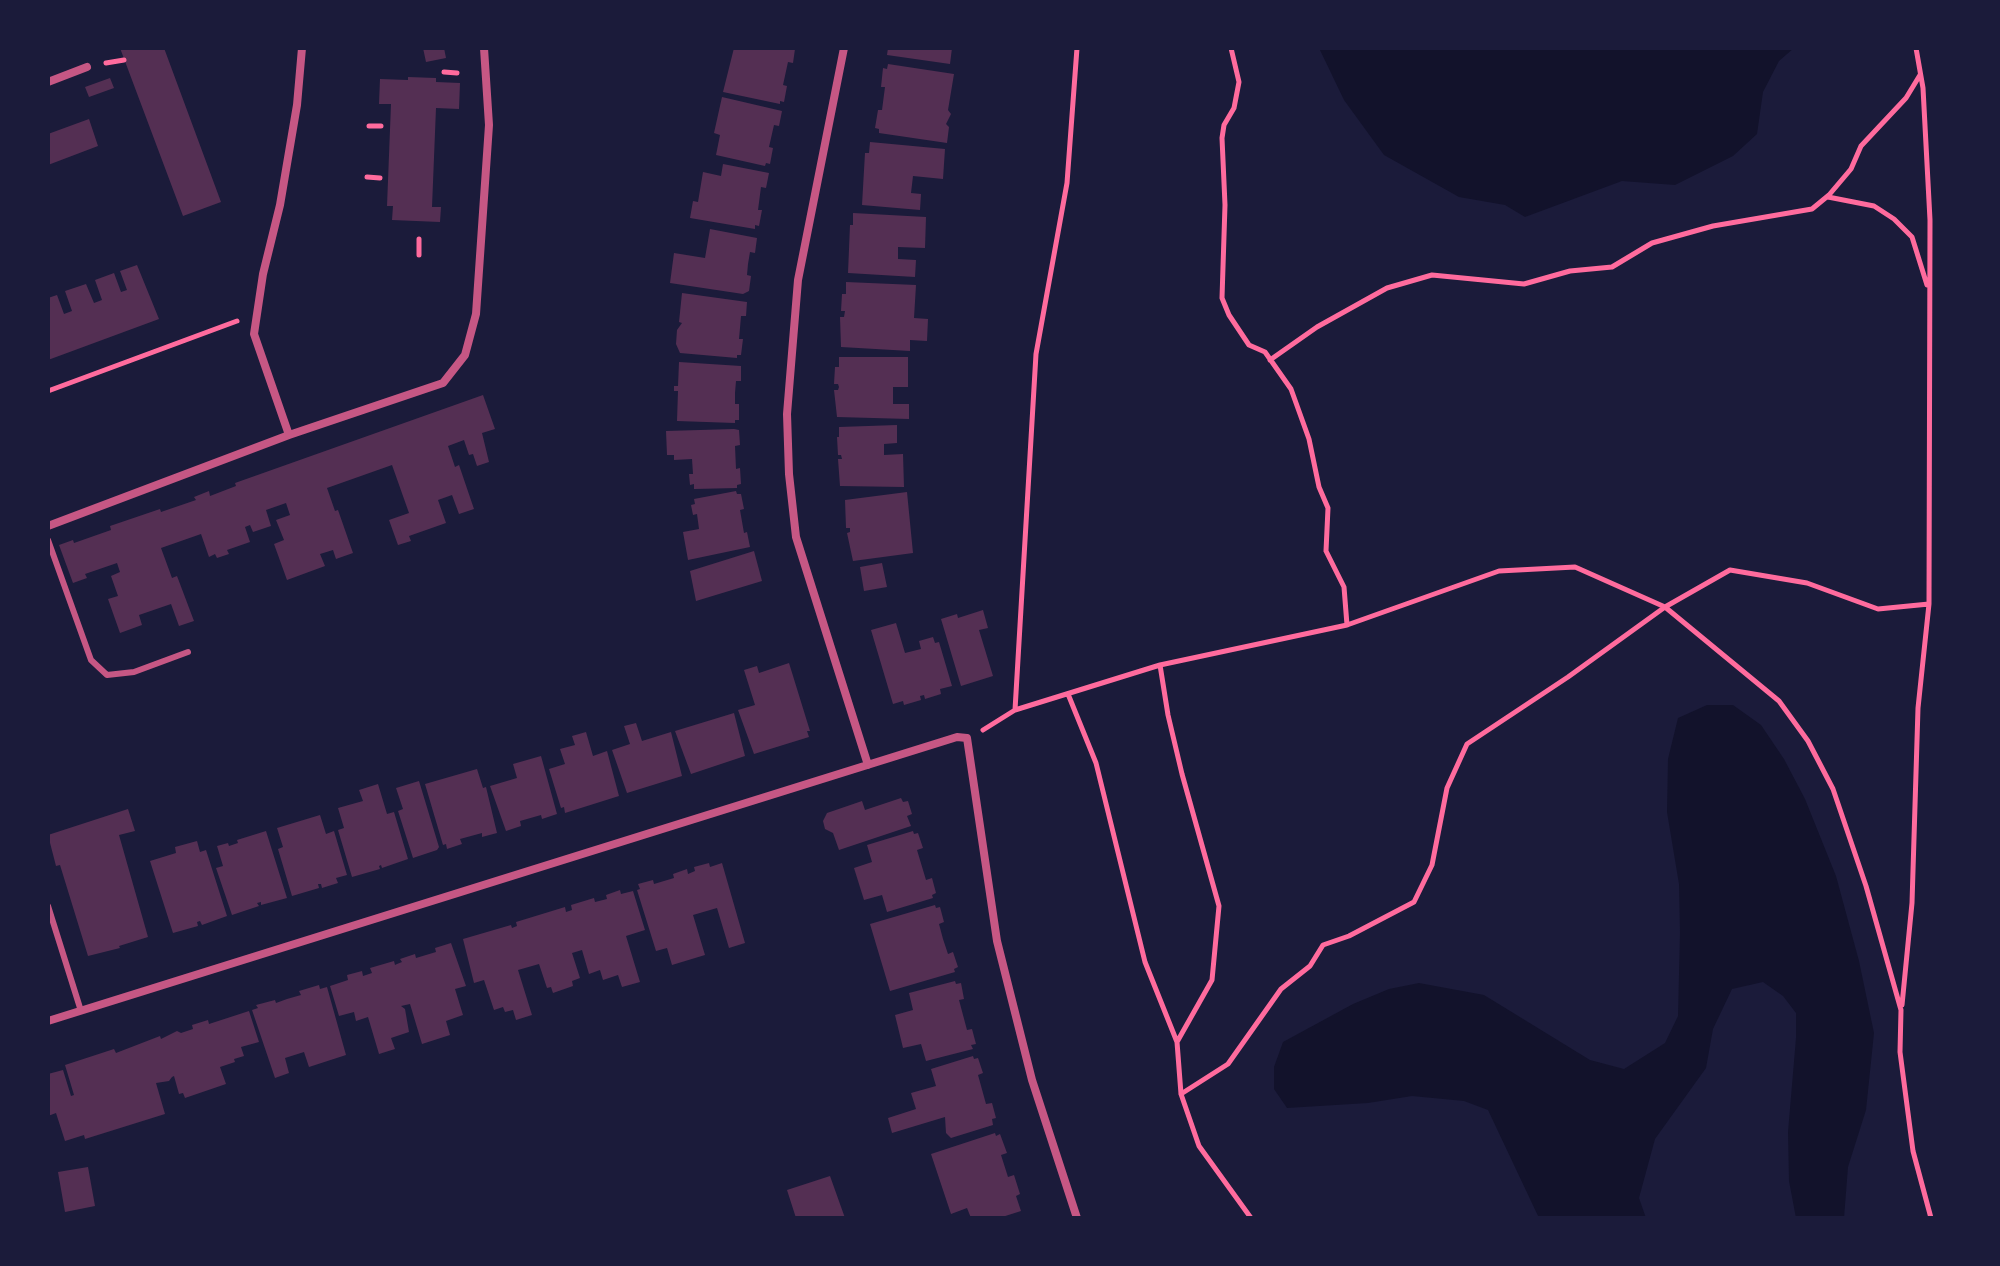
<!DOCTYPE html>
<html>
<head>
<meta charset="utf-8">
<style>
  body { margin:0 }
  #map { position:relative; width:2000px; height:1266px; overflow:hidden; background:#1b1b3a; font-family:"Sofia Sans Condensed",sans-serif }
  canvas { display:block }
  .frame { position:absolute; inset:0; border:50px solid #1b1b3a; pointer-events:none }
</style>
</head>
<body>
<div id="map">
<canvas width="2000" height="1266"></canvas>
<div class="frame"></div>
</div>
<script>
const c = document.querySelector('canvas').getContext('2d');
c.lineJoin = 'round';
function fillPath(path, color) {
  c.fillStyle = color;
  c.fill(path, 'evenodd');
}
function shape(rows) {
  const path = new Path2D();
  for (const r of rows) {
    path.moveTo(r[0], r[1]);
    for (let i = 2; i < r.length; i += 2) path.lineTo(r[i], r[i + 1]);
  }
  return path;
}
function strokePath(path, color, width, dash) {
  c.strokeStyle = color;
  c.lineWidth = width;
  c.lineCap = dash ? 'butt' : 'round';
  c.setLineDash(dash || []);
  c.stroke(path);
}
fillPath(shape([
  [1319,48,1794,48,1779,61,1763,92,1757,134,1733,156,1675,185,1622,181,1525,217,1505,205,1459,197,1384,155,1344,100],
  [1707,705,1733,705,1761,725,1784,759,1805,799,1836,876,1859,961,1874,1033,1866,1110,1848,1167,1844,1218,1796,1218,1789,1181,1788,1132,1796,1038,1796,1013,1783,996,1763,982,1732,989,1713,1029,1706,1068,1655,1139,1639,1198,1646,1218,1539,1218,1488,1110,1464,1101,1412,1096,1368,1103,1287,1108,1274,1089,1274,1067,1283,1042,1353,1004,1389,989,1419,983,1484,995,1590,1060,1624,1069,1665,1043,1678,1016,1680,933,1679,884,1667,812,1668,759,1678,718]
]), '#12122b');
fillPath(shape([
  [120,48,164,48,221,202,183,216],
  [423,48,444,48,446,58,426,62],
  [734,48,795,49,793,63,788,62,783,85,787,86,784,102,780,101,780,104,723,92],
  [888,48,952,48,950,64,887,55],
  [888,64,954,74,948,110,951,114,946,124,949,127,947,143,879,133,879,129,875,128,878,110,882,110,885,87,881,87,883,68,887,69],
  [408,77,436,78,436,82,460,83,459,109,436,108,432,207,441,207,440,222,392,220,393,206,387,206,391,104,379,104,380,79,408,80],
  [110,78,114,88,89,97,85,87],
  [722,97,782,111,779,126,774,125,769,147,773,148,770,164,766,163,765,166,716,155,720,135,714,133],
  [89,119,98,146,48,165,48,134],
  [870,142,945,149,943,179,913,176,911,193,921,194,920,210,862,205,865,153,869,153],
  [723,164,769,173,766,188,761,187,758,210,762,210,759,226,755,225,755,229,690,218,693,201,698,202,703,172,721,176],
  [853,213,926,217,925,248,898,247,898,259,916,260,915,277,848,273,850,225,853,225],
  [710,229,757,238,755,253,750,252,748,264,747,275,751,276,749,291,743,294,670,283,674,253,705,258],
  [137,265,159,319,48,360,48,298,57,295,64,314,72,311,65,291,86,284,94,303,102,300,95,280,114,273,121,292,127,290,120,271],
  [846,282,916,285,914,318,928,319,927,341,910,340,910,351,841,347,840,317,844,317,845,311,841,311,842,294,846,294],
  [682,293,747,302,746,316,741,316,740,328,739,339,743,339,741,355,737,355,737,358,680,353,676,344,677,330,682,323,679,322],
  [839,357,908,357,908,387,893,387,893,404,909,404,909,419,837,417,834,390,838,390,839,387,838,384,834,384,835,367,839,367],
  [679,362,741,366,741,381,736,381,735,393,735,404,739,404,739,420,735,420,735,423,677,421,678,391,674,391,674,386,678,386],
  [483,395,495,429,482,433,489,462,477,466,473,454,469,455,464,440,448,446,455,467,459,465,474,509,459,514,452,495,438,500,446,523,409,536,411,541,398,545,389,520,409,513,392,465,327,488,335,511,338,510,353,553,336,559,333,550,320,554,325,566,287,580,274,544,284,540,276,520,290,515,286,503,266,510,271,526,253,532,250,525,245,527,250,542,227,550,229,554,217,558,215,554,209,557,201,534,161,548,172,578,177,576,194,621,179,626,171,604,139,615,142,625,120,633,108,599,118,596,111,576,120,572,117,563,85,574,87,578,73,583,59,545,73,540,74,543,111,530,110,526,160,509,161,512,196,500,194,497,209,491,210,496,236,486,235,483],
  [897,425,897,443,884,444,884,455,903,454,904,487,840,486,838,459,842,459,841,455,838,455,837,437,839,437,839,427],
  [734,429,739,430,740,445,735,446,736,469,740,468,741,484,737,485,737,488,694,489,694,484,690,485,689,474,693,474,692,459,674,460,674,455,667,455,666,431],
  [736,491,737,494,741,494,744,509,740,510,744,533,747,532,750,547,688,560,683,532,699,529,697,514,693,515,691,505,695,504,694,499],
  [907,492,913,553,853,561,847,533,850,532,850,528,846,528,845,500],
  [754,551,762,581,696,601,690,571],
  [882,563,887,587,864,591,860,567],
  [983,610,988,628,979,630,993,676,961,686,941,619,957,614,958,618],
  [896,623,905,653,921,649,919,641,933,637,935,643,939,642,952,686,940,689,941,694,925,699,924,695,920,696,921,700,904,705,903,701,893,704,871,630],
  [789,663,810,731,807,731,809,737,754,754,738,710,755,705,744,670,757,666,759,673],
  [734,713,745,756,691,774,675,731],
  [636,723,642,741,671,732,682,776,627,793,612,750,630,744,624,726],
  [586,732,593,756,607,751,619,796,565,813,564,807,561,808,549,769,565,764,560,749,575,745,572,736],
  [541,756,557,814,542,819,541,815,520,821,521,826,506,831,490,786,517,778,513,764],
  [477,769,483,788,486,787,497,833,482,837,482,833,460,839,462,844,447,849,446,844,443,845,425,784],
  [419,781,439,847,437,850,413,858,398,811,403,809,396,788],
  [378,784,387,814,394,812,408,859,382,868,381,865,379,866,380,869,352,877,338,830,344,828,338,808,363,801,359,790],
  [901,798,903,802,908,801,912,814,907,816,911,826,839,850,833,833,825,829,823,821,827,813,862,801,865,810],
  [128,809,135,831,119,835,148,937,119,946,120,948,88,956,60,865,56,866,48,835],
  [320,815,326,834,334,831,347,875,336,878,338,883,322,888,321,884,318,884,319,888,292,896,278,849,283,847,277,828],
  [266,831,287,898,261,905,261,902,257,903,259,906,232,915,216,868,223,866,217,846,228,843,229,846,238,843,237,840],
  [913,831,914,834,918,833,923,848,917,850,926,880,932,878,936,893,932,895,933,898,887,912,882,895,864,900,854,868,872,862,867,845],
  [197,841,200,852,206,850,227,916,202,925,200,921,197,922,198,926,173,933,150,861,176,853,175,847],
  [709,863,710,867,722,863,745,943,729,948,717,908,693,915,705,955,672,965,667,948,656,951,637,890,640,889,638,884,653,880,654,884,674,878,673,874,687,869,688,874,695,871,694,867],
  [620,890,621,894,633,891,645,930,626,936,640,982,622,987,618,975,603,980,600,970,589,974,582,950,572,953,580,978,572,981,573,986,553,993,551,987,547,988,539,964,518,970,532,1015,516,1020,513,1010,505,1012,503,1007,494,1010,484,980,474,983,463,939,511,925,512,928,517,926,516,922,565,907,566,912,572,910,571,905,594,898,595,902,607,899,606,895],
  [935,905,936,908,940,907,944,922,939,924,943,939,948,954,953,952,958,967,954,969,955,972,890,991,870,924],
  [451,943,466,986,455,989,463,1015,446,1021,450,1035,422,1044,410,1004,401,1006,405,1009,409,1032,391,1038,395,1049,379,1054,368,1017,356,1021,354,1012,339,1016,330,986,348,980,347,975,362,971,363,976,372,973,370,968,394,961,395,965,397,964,402,962,400,959,415,954,416,958,436,952,435,948],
  [955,981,956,984,961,983,964,999,959,1000,967,1030,972,1029,976,1044,971,1045,973,1049,926,1061,921,1044,903,1048,895,1015,913,1010,909,993],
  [319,985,320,989,327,987,346,1055,309,1067,304,1052,285,1058,289,1073,275,1078,252,1010,258,1008,256,1005,275,1000,276,1003,287,999,301,995,299,991],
  [249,1011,259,1042,241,1047,244,1056,234,1059,235,1062,220,1067,226,1084,185,1098,183,1093,179,1094,174,1076,172,1077,169,1081,156,1083,165,1114,85,1139,84,1135,65,1141,56,1113,48,1116,48,1074,63,1070,71,1096,74,1095,65,1065,114,1049,116,1053,160,1036,161,1039,177,1031,181,1033,193,1029,192,1025,208,1020,209,1024],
  [973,1056,974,1059,978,1058,983,1073,978,1075,986,1104,992,1103,996,1118,992,1119,993,1125,951,1138,946,1133,945,1117,892,1133,888,1118,916,1109,911,1093,936,1086,931,1069],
  [995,1133,996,1136,1000,1134,1007,1153,1001,1155,1008,1177,1014,1175,1020,1194,1016,1196,1021,1211,999,1218,971,1218,967,1208,951,1214,931,1154],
  [88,1167,95,1206,65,1212,58,1172],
  [830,1176,845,1218,796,1218,787,1190]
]), '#542f53');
strokePath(shape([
  [1231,48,1239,82,1234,108,1224,125,1222,138,1225,205,1222,298,1229,315,1249,345,1265,352,1291,389,1309,439,1319,487,1328,508,1326,551,1344,587,1347,625],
  [106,63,124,60],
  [444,72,457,73],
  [369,126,381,126],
  [367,177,380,178],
  [1828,197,1874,206,1894,219,1912,237,1927,285],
  [419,255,419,239],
  [1270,360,1317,327,1387,288,1432,275,1524,284,1570,271,1612,267,1652,243,1713,226,1812,209,1829,195,1851,169,1861,146,1906,98,1920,75],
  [48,391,237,321],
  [1160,665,1168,715,1182,774,1219,906,1212,980,1177,1042,1181,1094,1199,1146,1251,1218],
  [1068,694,1096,763,1145,962,1177,1042],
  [1015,710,1036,354,1067,183,1077,48],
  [983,730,1015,710,1160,665,1347,625,1499,571,1575,567,1665,607,1779,701,1808,741,1833,789,1866,886,1901,1010,1900,1052,1913,1151,1931,1218],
  [1902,1005,1912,903,1918,708,1929,604,1930,220,1923,88,1916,48],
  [1181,1094,1228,1064,1281,989,1310,966,1323,945,1349,936,1414,902,1432,865,1447,788,1467,744,1568,677,1665,607,1730,570,1807,583,1878,609,1929,604]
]), '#ff6b9d', 5);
strokePath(shape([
  [48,540,91,660,107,675,134,672,188,652],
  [48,906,81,1011]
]), '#c65784', 6);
strokePath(shape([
  [844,48,798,280,787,414,789,474,796,537,868,765],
  [48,82,87,67],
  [289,435,443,383,465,355,476,314,489,125,484,48],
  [48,526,289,435,254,334,263,274,280,205,297,105,302,48],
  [48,1021,957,737,967,738,997,941,1032,1080,1077,1218]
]), '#c65784', 8);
</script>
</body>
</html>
